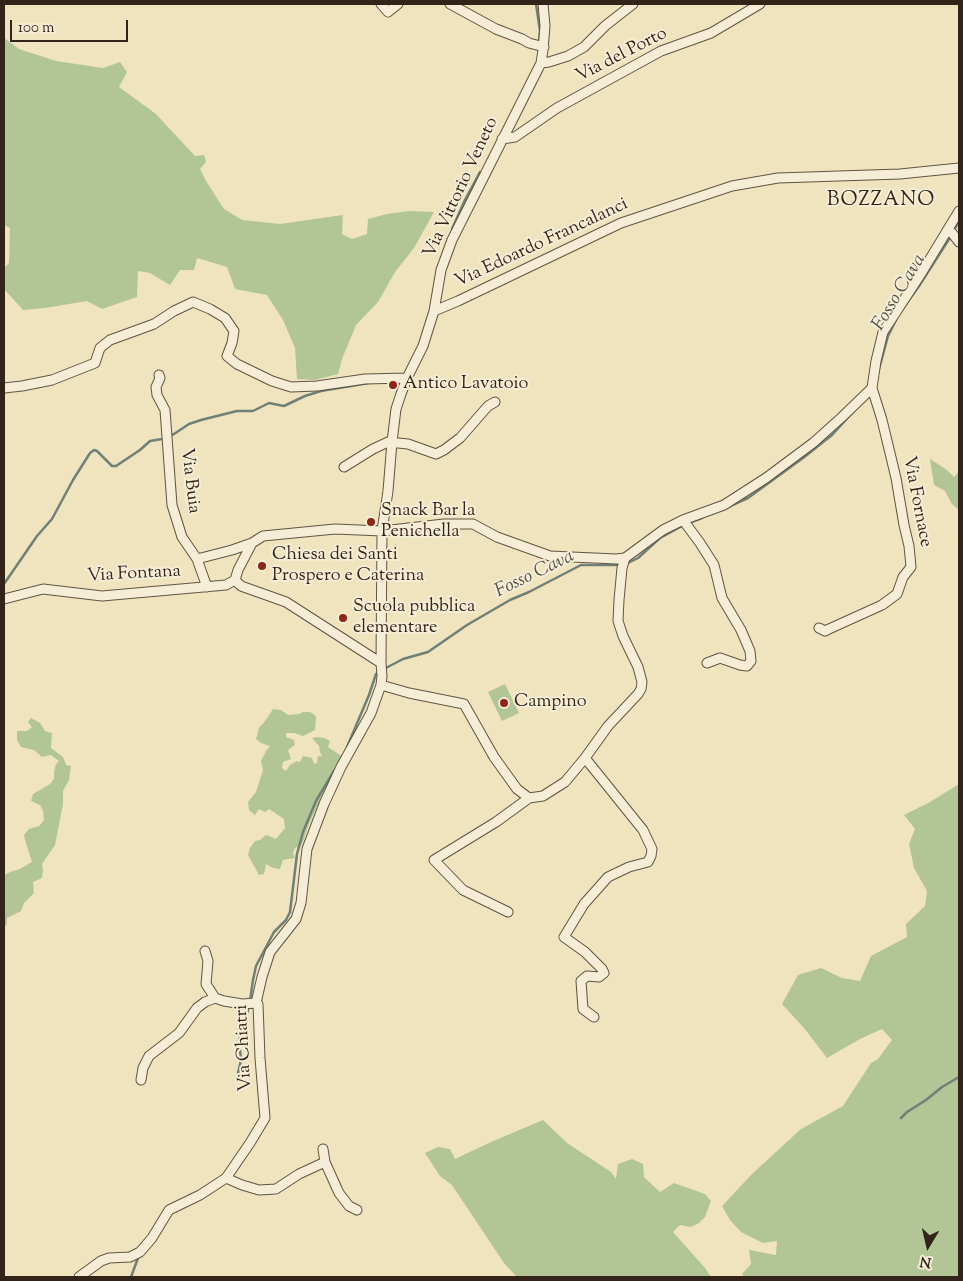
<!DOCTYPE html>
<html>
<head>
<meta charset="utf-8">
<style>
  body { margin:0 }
  #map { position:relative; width:963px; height:1281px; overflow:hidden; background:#efe4be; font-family:"Sorts Mill Goudy",serif }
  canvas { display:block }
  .frame { position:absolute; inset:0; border:5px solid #322419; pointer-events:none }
  .north { position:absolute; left:903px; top:1221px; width:50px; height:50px; -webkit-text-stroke:4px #f5edd5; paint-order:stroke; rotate:189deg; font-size:14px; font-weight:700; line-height:20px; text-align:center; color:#322419 }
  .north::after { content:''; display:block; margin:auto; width:18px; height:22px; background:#322419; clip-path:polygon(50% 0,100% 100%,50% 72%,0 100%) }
  .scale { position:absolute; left:10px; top:20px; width:118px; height:22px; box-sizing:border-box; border:2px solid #322419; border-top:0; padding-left:6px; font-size:15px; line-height:18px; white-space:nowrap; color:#322419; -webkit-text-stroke:4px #f5edd5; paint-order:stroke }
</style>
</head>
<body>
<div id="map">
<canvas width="963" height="1281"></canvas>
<div class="frame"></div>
<div class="north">N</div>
<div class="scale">100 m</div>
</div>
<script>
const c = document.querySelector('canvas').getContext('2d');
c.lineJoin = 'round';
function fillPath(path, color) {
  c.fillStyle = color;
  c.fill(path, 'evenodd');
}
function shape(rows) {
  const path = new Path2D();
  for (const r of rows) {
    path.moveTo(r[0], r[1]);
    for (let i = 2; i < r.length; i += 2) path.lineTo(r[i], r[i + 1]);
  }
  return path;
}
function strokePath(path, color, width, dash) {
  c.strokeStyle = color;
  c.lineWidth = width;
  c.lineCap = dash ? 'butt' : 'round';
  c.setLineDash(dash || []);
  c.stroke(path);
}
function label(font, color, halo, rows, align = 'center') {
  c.font = font + ' "Sorts Mill Goudy",serif';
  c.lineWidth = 4;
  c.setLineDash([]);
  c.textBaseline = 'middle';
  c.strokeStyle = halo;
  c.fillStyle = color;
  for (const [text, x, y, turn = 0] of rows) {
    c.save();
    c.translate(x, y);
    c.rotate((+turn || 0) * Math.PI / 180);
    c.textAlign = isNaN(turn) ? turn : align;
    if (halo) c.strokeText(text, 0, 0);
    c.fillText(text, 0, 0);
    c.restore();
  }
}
fillPath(shape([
  [4,38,19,49,56,61,103,68,120,62,127,72,119,87,156,114,195,156,204,155,206,162,200,169,206,181,224,209,242,220,280,224,343,215,342,234,352,239,367,234,368,219,387,214,409,211,434,212,414,248,395,272,378,302,356,325,342,359,338,374,315,380,297,379,295,348,283,320,267,295,235,289,227,267,197,258,194,270,180,270,170,285,150,273,138,271,137,297,102,309,87,301,45,308,23,310,4,289,4,268,9,263,10,228,4,225],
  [930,459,947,470,954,477,959,471,959,510,952,504,945,491,934,485],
  [505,684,519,713,502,721,488,692],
  [273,709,281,710,288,715,299,714,303,712,310,712,316,716,315,730,303,736,294,733,286,733,286,737,294,740,295,745,288,750,291,759,283,762,282,768,286,771,290,765,297,761,300,762,303,756,312,758,314,764,317,763,318,756,322,756,320,752,319,746,312,738,317,737,324,738,330,741,328,747,343,757,325,789,308,826,303,842,300,846,295,848,293,853,295,858,283,860,280,869,273,868,266,864,264,874,259,875,248,855,250,848,255,841,260,840,266,835,276,839,285,828,284,819,269,809,265,812,259,809,255,815,249,810,248,802,256,792,263,770,261,761,266,751,270,746,261,743,256,739,259,728,265,721],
  [31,718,40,723,45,731,52,733,51,748,63,757,66,765,71,766,69,780,63,791,63,804,55,845,42,864,43,870,42,878,33,882,34,893,24,903,21,911,7,918,7,924,4,927,4,875,10,872,20,869,32,862,25,840,24,835,29,829,39,826,44,820,43,811,40,805,31,801,33,794,50,784,54,779,54,772,56,764,59,761,51,755,42,757,34,750,21,747,17,740,17,731,27,731,32,727,28,722],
  [959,784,959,1277,744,1277,742,1274,751,1264,749,1250,776,1255,777,1241,763,1243,741,1232,730,1220,722,1206,752,1174,801,1129,843,1106,871,1063,878,1059,892,1040,882,1029,860,1039,827,1058,804,1028,782,1004,798,975,821,968,842,978,860,981,871,956,907,937,906,924,925,906,927,891,914,868,909,844,915,829,904,815,930,802],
  [543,1120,567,1143,611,1172,616,1179,618,1164,632,1159,643,1164,644,1177,660,1192,674,1183,705,1194,711,1201,705,1217,699,1223,691,1227,680,1225,673,1232,705,1268,711,1277,517,1277,504,1263,452,1185,440,1176,425,1153,438,1147,450,1149,455,1159,491,1142]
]), '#b2c596');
strokePath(shape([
  [536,4,540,31,539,41],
  [452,229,465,200,480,172],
  [953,231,959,222],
  [904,307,919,286,951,236],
  [879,369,888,336,896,320],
  [728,507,748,498,803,458,832,435,854,411],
  [689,523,702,518],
  [626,564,638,558,660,538,684,525],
  [4,584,37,536,52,519,73,480,90,453,94,450,97,451,112,466,116,466,140,450,150,441,162,439,174,434,189,424,201,420,237,411,253,411,269,403,284,406,305,396,321,391,369,383],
  [384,669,403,659,428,652,467,625,510,600,529,592,581,565,621,565],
  [347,747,369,695,376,674,379,672],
  [250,1001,253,980,256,966,274,932,286,920,290,912,297,854,303,832,316,801,334,771],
  [238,1073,241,1060,239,1040,249,1007],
  [901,1118,907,1112,926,1100,942,1087,959,1077],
  [131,1277,138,1258]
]), '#708077', 2.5);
const minor = shape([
  [381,4,388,12,398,4],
  [450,4,496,29,522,39,529,43,544,47],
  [541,63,549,62,568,56,584,47,605,26,633,4],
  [502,139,515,137,557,108,661,51,711,33,760,4],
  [947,231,952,233,959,242],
  [434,311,458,301,621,223,732,186,778,178,900,174,959,168],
  [159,375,160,378,156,387,157,395,165,410,172,505,182,537,197,559,207,587],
  [4,388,22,386,52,380,95,363,100,348,110,340,154,324,174,311,193,302,210,309,225,318,234,331,232,343,227,356,237,364,272,381,291,387,317,386,365,379,407,378],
  [344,467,373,449,388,442,408,444,436,454,444,450,460,438,488,406,495,402],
  [683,520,700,543,714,565,722,598,741,630,750,651,751,661,747,666,740,665,720,658,707,663],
  [197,559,232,550,252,543,263,536,335,529,382,531,444,524,473,524,497,537,550,556,616,559,625,558,663,530,683,520,724,505,766,478,813,443,842,417,872,388,876,361,883,332,922,272,959,211],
  [235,580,241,586,286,602,381,663],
  [235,580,238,570,252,543],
  [4,599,43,589,102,596,226,585,235,580],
  [819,628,825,631,829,629,882,605,897,594,903,577,911,567,909,546,904,525,896,478,882,420,872,388],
  [381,685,409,693,464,704,494,757,517,789,529,798],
  [585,758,643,830,652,849,651,856,648,862,629,867,608,877,584,904,564,937,585,952,602,969,604,973,599,977,587,976,581,981,583,1009,594,1017],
  [508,912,463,890,434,860,496,822,529,798,543,796,565,782,585,758,608,726,638,694,641,689,642,682,638,667,623,636,618,621,619,600,622,568,625,558],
  [205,951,208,961,206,984,215,998],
  [141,1080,143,1068,149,1056,179,1033,197,1008,205,1002,215,998,224,1001,242,1004,256,1003],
  [323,1149,325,1162,339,1193,349,1206,357,1210],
  [226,1178,242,1185,259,1190,276,1189,299,1174,325,1162],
  [79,1277,101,1261,109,1258,130,1257,140,1252,152,1238,169,1210,200,1195,226,1178,250,1143,265,1118,260,1058,258,1004,256,1003,262,977,270,952,296,919,301,903,307,849,324,804,341,767,371,713,381,685,382,676,381,663,382,531,388,491,392,442,396,409,401,394,407,378,423,346,434,311,441,270,452,240,541,63,543,50,545,26,543,4]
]);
strokePath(minor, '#615442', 11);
strokePath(minor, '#f5edd5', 9);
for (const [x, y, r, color] of [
  [393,385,5,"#8f2418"],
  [371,522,5,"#8f2418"],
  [262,566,5,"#8f2418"],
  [343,618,5,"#8f2418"],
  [504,703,5,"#8f2418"]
]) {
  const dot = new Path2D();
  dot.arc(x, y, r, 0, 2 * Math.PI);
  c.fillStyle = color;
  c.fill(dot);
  strokePath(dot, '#f5edd5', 2);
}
label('18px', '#322419', '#f5edd5', [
  ["Via del Porto",622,56,-27],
  ["Via Vittorio Veneto",462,188,-65],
  ["Via Edoardo Francalanci",542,244,-25],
  ["Via Buia",189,481,83],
  ["Via Fornace",916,502,79],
  ["Via Fontana",134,575,-3],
  ["Via Chiatri",245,1048,-93]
]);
label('18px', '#322419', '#f5edd5', [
  ["Antico Lavatoio",403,385],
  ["Snack Bar la",381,512],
  ["Penichella",381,533],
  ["Chiesa dei Santi",272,556],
  ["Prospero e Caterina",272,577],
  ["Scuola pubblica",353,608],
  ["elementare",353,629],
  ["Campino",514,703]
], 'left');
label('italic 19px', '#515248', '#f5edd5', [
  ["Fosso Cava",900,293,-59],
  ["Fosso Cava",535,575,-26]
]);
c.letterSpacing = '1px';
label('20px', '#322419', '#f5edd5', [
  ["BOZZANO",881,202]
]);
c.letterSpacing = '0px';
</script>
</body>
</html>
